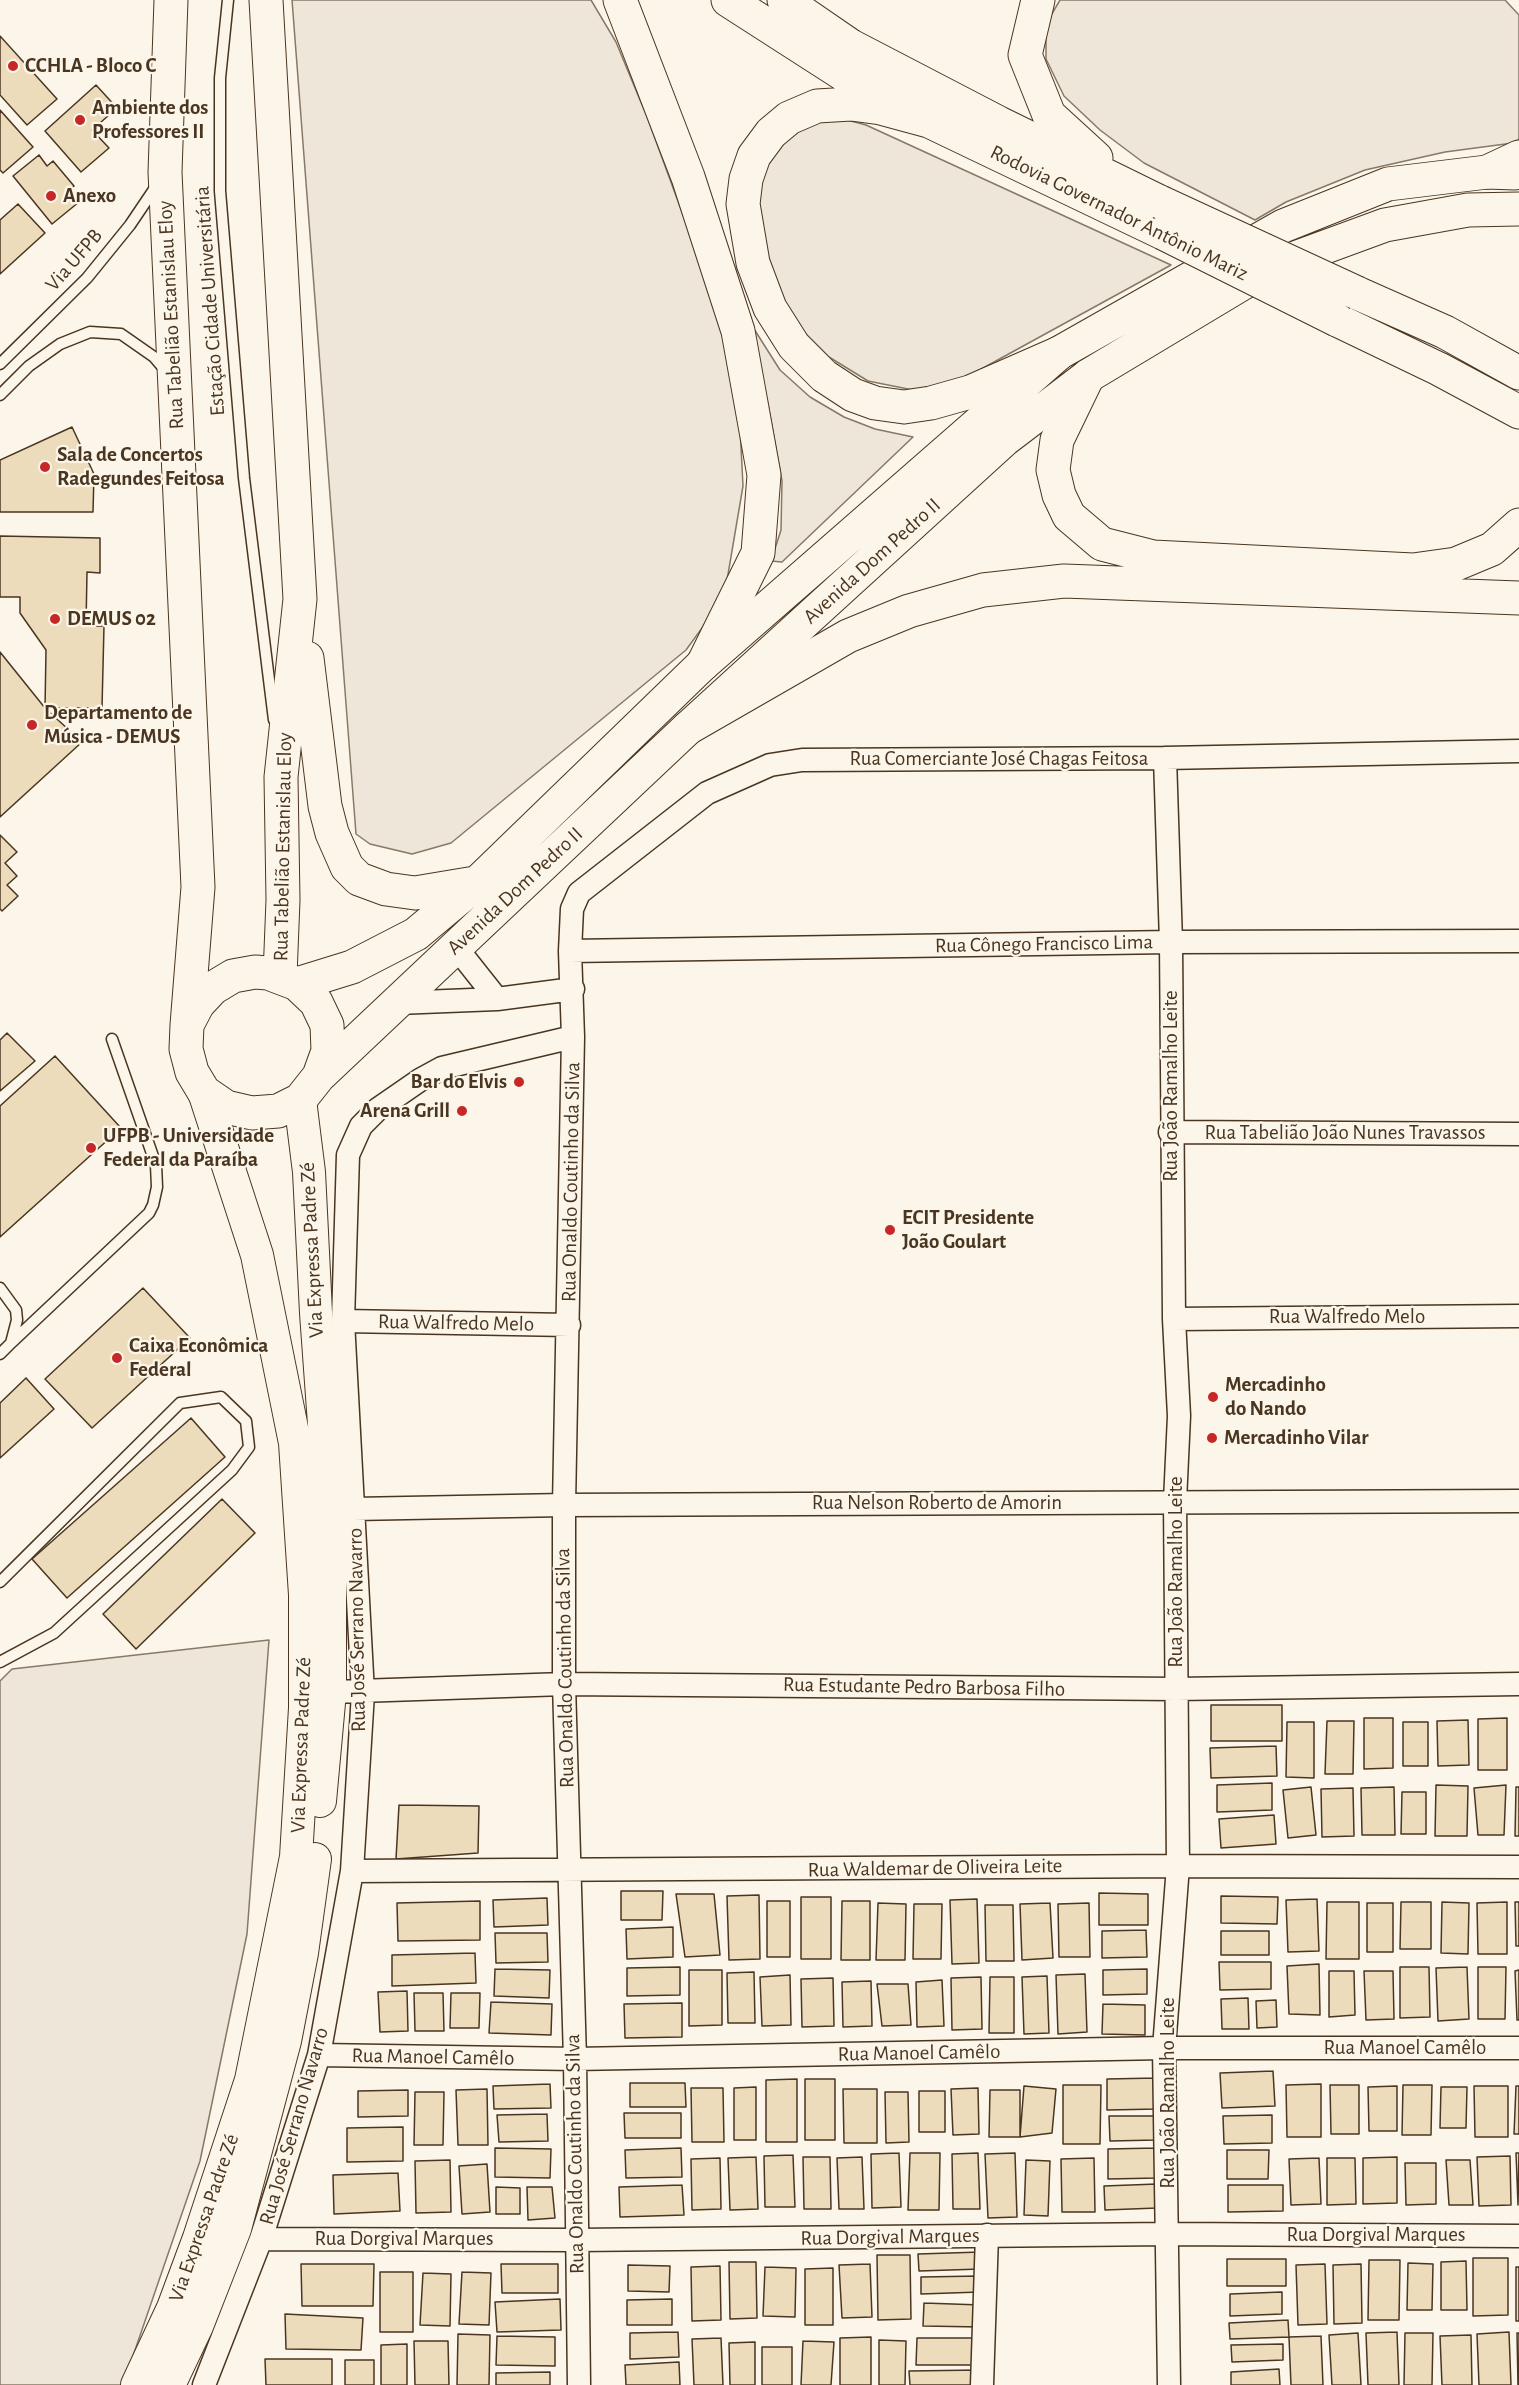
<!DOCTYPE html>
<html>
<head>
<meta charset="utf-8">
<style>
  body { margin:0 }
  canvas { display:block; background:#fbf6e9 }
</style>
</head>
<body>
<canvas width="1519" height="2385"></canvas>
<script>
const c = document.querySelector('canvas').getContext('2d');
c.lineJoin = 'round';
function fillPath(path, color) {
  c.fillStyle = color;
  c.fill(path, 'evenodd');
}
function shape(rows) {
  const path = new Path2D();
  for (const r of rows) {
    path.moveTo(r[0], r[1]);
    for (let i = 2; i < r.length; i += 2) path.lineTo(r[i], r[i + 1]);
  }
  return path;
}
function strokePath(path, color, width, dash) {
  c.strokeStyle = color;
  c.lineWidth = width;
  c.lineCap = dash ? 'butt' : 'round';
  c.setLineDash(dash || []);
  c.stroke(path);
}
function label(font, color, halo, rows, align = 'center') {
  c.font = font + ' "Alegreya Sans",sans-serif';
  c.lineWidth = 4.5;
  c.setLineDash([]);
  c.textBaseline = 'middle';
  c.strokeStyle = halo;
  c.fillStyle = color;
  for (const [text, x, y, turn = 0] of rows) {
    c.save();
    c.translate(x, y);
    c.rotate((+turn || 0) * Math.PI / 180);
    c.textAlign = isNaN(turn) ? turn : align;
    if (halo) c.strokeText(text, 0, 0);
    c.fillText(text, 0, 0);
    c.restore();
  }
}
const green = shape([
  [292,0,591,0,616,42,647,117,714,299,738,389,743,486,724,598,686,650,451,843,412,854,370,844,356,834,292,0],
  [1060,0,1505,0,1519,15,1519,139,1513,143,1445,152,1365,170,1286,202,1255,220,1144,163,1100,130,1064,96,1046,59,1046,24,1060,0],
  [836,117,866,125,1171,265,963,379,918,391,868,381,829,357,789,317,749,200,767,157,807,122,836,117],
  [742,310,780,370,810,397,844,417,875,429,913,437,782,562,771,561,781,530,782,481,768,404,742,310],
  [269,1640,247,1934,200,2161,123,2385,0,2385,0,1681,12,1669,269,1640]
]);
fillPath(green, '#ede6d9');
strokePath(green, '#887966', 1.5);
const building = shape([
  [0,36,57,99,27,125,0,95,0,36],
  [96,85,117,108,92,130,109,148,81,172,45,131,96,85],
  [0,110,33,147,3,173,0,170,0,110],
  [39,155,47,166,53,161,74,186,69,189,79,202,52,224,13,176,39,155],
  [18,204,45,233,0,274,0,220,18,204],
  [72,427,94,474,93,512,0,512,0,460,72,427],
  [0,536,100,538,100,573,87,572,86,626,104,626,102,708,45,708,46,650,20,613,20,597,0,597,0,536],
  [0,652,45,708,82,742,0,817,0,652],
  [0,835,17,852,5,863,17,876,7,885,18,896,2,911,0,909,0,835],
  [7,1033,35,1061,0,1091,0,1040,7,1033],
  [55,1056,121,1128,0,1237,0,1106,55,1056],
  [143,1288,190,1338,92,1428,45,1379,143,1288],
  [26,1378,54,1409,0,1458,0,1403,26,1378],
  [191,1418,225,1457,67,1598,32,1559,191,1418],
  [222,1499,255,1533,136,1649,103,1614,222,1499],
  [1211,1705,1282,1705,1282,1741,1211,1741,1211,1705],
  [1364,1718,1393,1718,1393,1768,1364,1769,1364,1718],
  [1507,1718,1507,1770,1478,1770,1478,1719,1507,1718],
  [1468,1720,1469,1765,1438,1766,1437,1721,1468,1720],
  [1327,1721,1354,1721,1353,1774,1325,1774,1327,1721],
  [1287,1722,1314,1722,1314,1778,1286,1777,1287,1722],
  [1403,1722,1428,1722,1428,1766,1403,1766,1403,1722],
  [1276,1746,1277,1776,1211,1778,1210,1748,1276,1746],
  [1272,1783,1272,1810,1217,1812,1217,1785,1272,1783],
  [1436,1785,1468,1786,1467,1836,1435,1836,1436,1785],
  [1506,1785,1504,1835,1478,1835,1474,1788,1506,1785],
  [1311,1787,1316,1835,1288,1838,1283,1790,1311,1787],
  [1394,1787,1395,1835,1362,1835,1361,1788,1394,1787],
  [1516,1787,1519,1787,1519,1836,1515,1836,1516,1787],
  [1353,1788,1354,1836,1322,1837,1321,1789,1353,1788],
  [1402,1792,1426,1792,1426,1834,1401,1834,1402,1792],
  [399,1805,479,1806,478,1853,396,1859,399,1805],
  [1274,1815,1276,1844,1221,1848,1219,1819,1274,1815],
  [621,1891,663,1891,662,1920,621,1920,621,1891],
  [1099,1893,1148,1894,1148,1925,1099,1925,1099,1893],
  [676,1894,714,1894,720,1955,685,1957,676,1894],
  [759,1895,760,1959,729,1960,727,1896,759,1895],
  [1221,1896,1278,1897,1277,1924,1221,1923,1221,1896],
  [801,1897,831,1897,831,1959,801,1959,801,1897],
  [547,1898,548,1925,494,1927,493,1900,547,1898],
  [977,1899,979,1963,952,1964,950,1900,977,1899],
  [1317,1899,1319,1951,1288,1952,1286,1900,1317,1899],
  [480,1901,480,1940,398,1941,397,1903,480,1901],
  [767,1901,790,1901,790,1957,767,1957,767,1901],
  [842,1901,870,1901,870,1960,841,1960,842,1901],
  [1327,1902,1359,1902,1359,1959,1326,1959,1327,1902],
  [1401,1902,1431,1902,1431,1949,1400,1949,1401,1902],
  [1442,1902,1469,1903,1468,1954,1441,1953,1442,1902],
  [1507,1902,1507,1954,1478,1954,1477,1903,1507,1902],
  [1515,1902,1519,1902,1519,1946,1516,1946,1515,1902],
  [878,1903,906,1904,905,1960,876,1960,878,1903],
  [1050,1903,1053,1958,1022,1960,1020,1904,1050,1903],
  [1089,1903,1090,1957,1059,1957,1058,1904,1089,1903],
  [1367,1903,1393,1903,1393,1952,1367,1952,1367,1903],
  [914,1904,942,1904,941,1959,913,1959,914,1904],
  [985,1905,1013,1905,1014,1961,986,1961,985,1905],
  [673,1927,673,1957,627,1959,626,1929,673,1927],
  [1146,1930,1147,1957,1102,1958,1102,1931,1146,1930],
  [1221,1931,1269,1931,1269,1955,1221,1955,1221,1931],
  [495,1933,547,1933,548,1962,496,1963,495,1933],
  [475,1953,476,1983,392,1986,392,1955,475,1953],
  [1219,1962,1271,1962,1271,1989,1220,1990,1219,1962],
  [1319,1964,1320,2015,1289,2014,1287,1966,1319,1964],
  [680,1967,680,1995,627,1996,627,1968,680,1967],
  [1400,1967,1429,1967,1430,2017,1400,2018,1400,1967],
  [1467,1967,1469,2019,1438,2021,1436,1968,1467,1967],
  [1478,1967,1506,1967,1505,2019,1478,2019,1478,1967],
  [495,1969,550,1970,549,1998,494,1996,495,1969],
  [1147,1969,1147,1994,1103,1995,1103,1970,1147,1969],
  [689,1970,722,1970,722,2025,689,2026,689,1970],
  [1519,1970,1519,2020,1517,2020,1515,1971,1519,1970],
  [1329,1971,1354,1971,1355,2015,1329,2017,1329,1971],
  [1364,1971,1393,1971,1394,2019,1366,2020,1364,1971],
  [754,1972,755,2023,728,2023,727,1973,754,1972],
  [1085,1974,1087,2032,1058,2034,1056,1975,1085,1974],
  [790,1975,791,2025,762,2026,760,1977,790,1975],
  [1047,1976,1049,2033,1024,2034,1022,1977,1047,1976],
  [981,1977,982,2029,952,2030,951,1978,981,1977],
  [990,1977,1014,1977,1014,2033,989,2033,990,1977],
  [833,1978,834,2026,802,2027,801,1979,833,1978],
  [942,1980,944,2026,917,2027,916,1982,942,1980],
  [871,1981,872,2026,843,2027,842,1982,871,1981],
  [877,1984,908,1984,911,2025,882,2026,877,1984],
  [407,1991,408,2031,380,2032,378,1992,407,1991],
  [414,1993,443,1993,444,2031,415,2031,414,1993],
  [451,1993,480,1993,479,2028,450,2028,451,1993],
  [1248,1998,1249,2029,1222,2029,1221,1999,1248,1998],
  [1276,2000,1277,2027,1257,2028,1256,2001,1276,2000],
  [491,2002,552,2004,551,2035,489,2033,491,2002],
  [682,2003,682,2037,625,2038,624,2004,682,2003],
  [1103,2004,1145,2005,1145,2035,1102,2034,1103,2004],
  [1273,2071,1275,2106,1222,2108,1220,2073,1273,2071],
  [1157,2078,1158,2109,1107,2110,1107,2079,1157,2078],
  [797,2079,797,2142,766,2142,766,2080,797,2079],
  [805,2079,835,2079,835,2140,805,2140,805,2079],
  [630,2083,685,2083,686,2107,630,2107,630,2083],
  [550,2084,551,2108,494,2109,493,2086,550,2084],
  [1321,2084,1321,2137,1287,2137,1286,2085,1321,2084],
  [1063,2085,1101,2085,1100,2144,1063,2144,1063,2085],
  [1330,2085,1359,2085,1359,2134,1331,2134,1330,2085],
  [1403,2085,1432,2085,1431,2135,1402,2135,1403,2085],
  [1024,2086,1056,2089,1052,2133,1020,2137,1024,2086],
  [1397,2086,1397,2131,1369,2131,1368,2087,1397,2086],
  [1474,2086,1508,2086,1508,2137,1475,2137,1474,2086],
  [1516,2086,1519,2086,1519,2134,1514,2134,1516,2086],
  [756,2087,756,2140,734,2140,734,2088,756,2087],
  [1441,2087,1467,2087,1466,2128,1440,2128,1441,2087],
  [691,2088,723,2088,724,2142,692,2142,691,2088],
  [978,2088,979,2134,953,2135,951,2089,978,2088],
  [487,2089,488,2145,458,2145,456,2090,487,2089],
  [843,2089,877,2089,877,2143,844,2143,843,2089],
  [408,2090,408,2116,358,2117,358,2091,408,2090],
  [990,2090,1020,2090,1020,2137,989,2137,990,2090],
  [919,2091,945,2091,945,2132,919,2132,919,2091],
  [415,2092,444,2092,443,2145,414,2145,415,2092],
  [885,2092,908,2092,909,2142,886,2143,885,2092],
  [624,2113,681,2113,681,2138,625,2138,624,2113],
  [547,2114,548,2141,499,2142,497,2115,547,2114],
  [1272,2115,1272,2143,1224,2144,1223,2116,1272,2115],
  [1109,2116,1156,2116,1157,2140,1110,2141,1109,2116],
  [403,2127,403,2161,347,2162,347,2128,403,2127],
  [495,2148,551,2149,550,2178,495,2177,495,2148],
  [681,2148,682,2177,626,2178,625,2150,681,2148],
  [1157,2148,1158,2178,1108,2179,1108,2149,1157,2148],
  [1227,2150,1269,2150,1268,2179,1227,2179,1227,2150],
  [899,2153,901,2207,872,2208,871,2154,899,2153],
  [910,2153,940,2153,939,2210,908,2210,910,2153],
  [978,2153,980,2209,953,2209,952,2154,978,2153],
  [1015,2153,1017,2217,988,2218,985,2154,1015,2153],
  [1516,2153,1519,2153,1518,2205,1516,2153],
  [793,2155,795,2207,765,2207,764,2156,793,2155],
  [1510,2156,1511,2205,1479,2206,1477,2157,1510,2156],
  [756,2157,758,2209,730,2210,728,2158,756,2157],
  [803,2157,830,2157,831,2209,804,2209,803,2157],
  [862,2157,864,2209,839,2209,837,2158,862,2157],
  [1397,2157,1397,2203,1363,2204,1363,2158,1397,2157],
  [720,2158,721,2209,692,2210,691,2159,720,2158],
  [1094,2158,1095,2212,1062,2212,1061,2159,1094,2158],
  [1319,2158,1321,2204,1291,2205,1289,2159,1319,2158],
  [1327,2158,1355,2158,1356,2204,1327,2205,1327,2158],
  [450,2160,451,2212,416,2213,415,2161,450,2160],
  [1026,2160,1050,2161,1048,2216,1024,2215,1026,2160],
  [1446,2160,1470,2160,1473,2205,1449,2205,1446,2160],
  [1405,2163,1436,2163,1436,2204,1406,2205,1405,2163],
  [487,2164,490,2212,462,2214,459,2166,487,2164],
  [398,2173,400,2211,334,2214,333,2175,398,2173],
  [1157,2184,1157,2208,1105,2210,1104,2186,1157,2184],
  [682,2185,684,2215,620,2217,619,2187,682,2185],
  [1228,2185,1283,2185,1283,2211,1228,2212,1228,2185],
  [496,2187,520,2188,520,2214,496,2214,496,2187],
  [527,2187,552,2187,555,2218,528,2220,527,2187],
  [981,2252,981,2269,919,2271,918,2254,981,2252],
  [877,2255,910,2255,911,2319,878,2320,877,2255],
  [1473,2258,1508,2258,1508,2315,1473,2316,1473,2258],
  [1227,2259,1286,2259,1286,2286,1227,2286,1227,2259],
  [1369,2260,1400,2260,1399,2320,1368,2320,1369,2260],
  [1466,2261,1467,2310,1441,2310,1441,2262,1466,2261],
  [729,2262,756,2262,757,2318,730,2319,729,2262],
  [1408,2263,1433,2264,1432,2310,1407,2310,1408,2263],
  [301,2264,374,2264,373,2306,302,2306,301,2264],
  [501,2264,558,2264,558,2293,502,2293,501,2264],
  [870,2264,872,2317,842,2318,839,2265,870,2264],
  [1325,2264,1327,2324,1298,2325,1296,2265,1325,2264],
  [1361,2264,1362,2323,1334,2324,1333,2265,1361,2264],
  [628,2265,670,2266,669,2292,628,2291,628,2265],
  [720,2266,721,2320,692,2321,691,2267,720,2266],
  [765,2267,796,2268,795,2317,763,2316,765,2267],
  [1516,2267,1519,2267,1519,2321,1516,2321,1516,2267],
  [833,2268,833,2325,805,2325,805,2269,833,2268],
  [380,2272,413,2272,413,2332,380,2332,380,2272],
  [462,2272,491,2273,489,2325,459,2324,462,2272],
  [423,2273,451,2274,450,2326,420,2325,423,2273],
  [980,2276,980,2292,921,2294,921,2277,980,2276],
  [1282,2292,1282,2314,1230,2316,1230,2294,1282,2292],
  [560,2299,561,2330,497,2332,495,2302,560,2299],
  [672,2299,672,2325,627,2325,627,2300,672,2299],
  [924,2303,981,2305,981,2327,923,2326,924,2303],
  [285,2314,363,2318,361,2350,286,2349,285,2314],
  [1288,2320,1289,2337,1230,2339,1229,2323,1288,2320],
  [678,2332,679,2357,630,2359,630,2333,678,2332],
  [1397,2332,1399,2385,1368,2385,1366,2333,1397,2332],
  [1509,2332,1511,2385,1479,2385,1477,2334,1509,2332],
  [1358,2333,1361,2385,1332,2385,1329,2335,1358,2333],
  [1405,2333,1433,2333,1432,2385,1404,2385,1405,2333],
  [1517,2333,1519,2333,1519,2385,1518,2385,1517,2333],
  [458,2334,490,2335,489,2385,457,2385,458,2334],
  [1471,2335,1472,2385,1442,2385,1440,2336,1471,2335],
  [497,2336,555,2337,555,2366,496,2365,497,2336],
  [1321,2336,1323,2385,1291,2385,1289,2337,1321,2336],
  [871,2337,871,2385,840,2385,840,2338,871,2337],
  [721,2338,723,2385,694,2385,692,2339,721,2338],
  [917,2338,979,2338,979,2365,916,2365,917,2338],
  [879,2340,906,2341,905,2385,879,2385,879,2340],
  [414,2341,448,2341,449,2385,415,2385,414,2341],
  [803,2341,834,2342,831,2385,801,2385,803,2341],
  [755,2342,755,2385,730,2385,729,2343,755,2342],
  [407,2344,407,2385,381,2385,381,2345,407,2344],
  [1283,2344,1283,2360,1232,2362,1231,2345,1283,2344],
  [762,2347,792,2347,792,2385,762,2385,762,2347],
  [265,2359,332,2359,332,2385,266,2385,265,2359],
  [345,2360,374,2360,374,2385,345,2385,345,2360],
  [679,2362,680,2385,626,2385,625,2365,679,2362],
  [1279,2369,1280,2385,1231,2385,1231,2372,1279,2369],
  [979,2370,979,2385,910,2385,909,2371,979,2370],
  [550,2372,550,2385,496,2385,496,2373,550,2372]
]);
fillPath(building, '#ecdcbc');
strokePath(building, '#4a3520', 1.5);
const service = shape([
  [228,0,220,78,220,191,244,478,274,720],
  [0,364,87,278,130,225,157,185],
  [0,395,29,366,60,344,90,332,121,334,154,357,166,371],
  [0,1288,16,1310,17,1320,11,1343,0,1354],
  [11,1343,149,1213,153,1205,157,1187,156,1165,112,1039],
  [0,1582,180,1403,221,1397,246,1421,249,1447,232,1470,54,1633,0,1662]
]);
const minor = shape([
  [1165,758,1171,942,1174,1319,1179,1416,1175,1501,1178,1866,1164,2048,1169,2385],
  [455,946,497,999],
  [570,951,1171,942,1519,941],
  [397,1003,497,999,573,989],
  [1170,1132,1519,1134],
  [1174,1319,1519,1316],
  [343,1321,569,1325],
  [354,1509,564,1505,1519,1501],
  [330,1692,564,1684,1176,1689,1519,1684],
  [352,1871,1178,1866,1519,1867],
  [319,2055,575,2059,1164,2048,1519,2048],
  [261,2239,576,2240,1168,2234,1519,2236],
  [204,2385,261,2239,319,2055,352,1871,363,1693,343,1321,348,1155,361,1126,378,1109,420,1080,442,1068,573,1037],
  [579,2385,575,2059,564,1684,564,1505,573,1037,570,951,572,909,579,893,707,793,770,765,802,760,1165,758,1519,751],
  [982,2385,987,2235]
]);
const secondary = shape([
  [300,1100,309,1172,316,1313,330,1507,330,1692,320,1801],
  [137,2385,173,2308,199,2238,251,2080,296,1857,305,1708,305,1595,295,1443,257,1255,204,1092],
  [169,2385,197,2326,235,2229,285,2041,302,1953,315,1859]
]);
const primary = shape([
  [171,0,165,172,198,887,187,1025,186,1049,192,1072,204,1092,226,1107,252,1113,278,1111,300,1100,319,1076,328,1051,327,1025,316,1002,297,984,268,973,255,972,233,976,213,988,198,1004,187,1025],
  [266,0,300,599,281,777,283,900,280,976],
  [307,658,325,806,332,833,347,867,359,879,386,889,415,893,475,883],
  [297,984,352,967,416,934,477,883,703,664,1059,353,1283,226,1388,184,1487,172,1515,173],
  [319,1076,688,728,1004,440,1088,376,1268,268,1385,225,1468,210,1519,209]
]);
const trunk = shape([
  [620,0,688,177,738,331,764,475,758,553,703,664],
  [728,0,854,81,929,121,1163,233],
  [784,0,851,46,999,123,1160,202],
  [1038,0,1025,55,1049,115,1096,158],
  [929,121,881,108,851,104,817,106,789,118,771,133,754,156,746,179,743,204,753,263,770,308,794,346,824,376,853,395,875,403,904,407,931,403,970,392,1059,353],
  [1487,172,1519,157],
  [1357,293,1445,332,1519,373],
  [1337,320,1439,369,1519,412],
  [1088,376,1057,440,1053,470,1059,495,1069,516,1102,544,1153,557,1413,570,1456,564,1492,549,1519,525],
  [688,728,848,636,909,611,983,590,1064,581,1519,598]
]);
strokePath(service, '#4a3520', 13);
strokePath(minor, '#4a3520', 25);
strokePath(secondary, '#4a3520', 34);
strokePath(primary, '#4a3520', 35);
strokePath(trunk, '#4a3520', 35);
strokePath(service, '#fbf6e9', 10);
strokePath(minor, '#fbf6e9', 22);
strokePath(secondary, '#fbf6e9', 32);
strokePath(primary, '#fbf6e9', 33);
strokePath(trunk, '#fbf6e9', 33);
const trunkBridge = shape([
  [1160,202,1357,293],
  [1163,233,1337,320]
]);
strokePath(trunkBridge, '#4a3520', 35, []);
strokePath(trunkBridge, '#fbf6e9', 33);
for (const [x, y, r, color] of [
  [13,66,6,"#c62828"],
  [80,120,6,"#c62828"],
  [51,196,6,"#c62828"],
  [45,467,6,"#c62828"],
  [55,619,6,"#c62828"],
  [32,725,6,"#c62828"],
  [519,1082,6,"#c62828"],
  [462,1111,6,"#c62828"],
  [91,1148,6,"#c62828"],
  [890,1230,6,"#c62828"],
  [117,1358,6,"#c62828"],
  [1213,1397,6,"#c62828"],
  [1212,1438,6,"#c62828"]
]) {
  const dot = new Path2D();
  dot.arc(x, y, r, 0, 2 * Math.PI);
  c.fillStyle = color;
  c.fill(dot);
  strokePath(dot, '#fbf6e9', 2);
}
label('bold 21px', '#4a3520', '#fbf6e9', [
  ["CCHLA - Bloco C",25,66],
  ["Ambiente dos",92,108],
  ["Professores II",92,132],
  ["Anexo",63,196],
  ["Sala de Concertos",57,455],
  ["Radegundes Feitosa",57,479],
  ["DEMUS 02",67,619],
  ["Departamento de",44,713],
  ["Música - DEMUS",44,737],
  ["Bar do Elvis",507,1082,"right"],
  ["Arena Grill",450,1111,"right"],
  ["UFPB - Universidade",103,1136],
  ["Federal da Paraíba",103,1160],
  ["ECIT Presidente",902,1218],
  ["João Goulart",902,1242],
  ["Caixa Econômica",129,1346],
  ["Federal",129,1370],
  ["Mercadinho",1225,1385],
  ["do Nando",1225,1409],
  ["Mercadinho Vilar",1224,1438]
], 'left');
label('21px', '#4a3520', '#fbf6e9', [
  ["Rodovia Governador Antônio Mariz",1119,213,26],
  ["Via UFPB",74,260,-49],
  ["Estação Cidade Universitária",210,301,-94],
  ["Rua Tabelião Estanislau Eloy",171,315,-93],
  ["Avenida Dom Pedro II",872,561,-42],
  ["Rua Comerciante José Chagas Feitosa",999,759],
  ["Rua Tabelião Estanislau Eloy",283,847,-89],
  ["Avenida Dom Pedro II",515,891,-43],
  ["Rua Cônego Francisco Lima",1044,944,-1],
  ["Rua João Ramalho Leite",1171,1086,-90],
  ["Rua Tabelião João Nunes Travassos",1345,1133],
  ["Rua Onaldo Coutinho da Silva",571,1182,-89],
  ["Via Expressa Padre Zé",312,1250,-93],
  ["Rua Walfredo Melo",1347,1317],
  ["Rua Walfredo Melo",456,1323,1],
  ["Rua Nelson Roberto de Amorin",937,1503],
  ["Rua João Ramalho Leite",1176,1572,-90],
  ["Rua José Serrano Navarro",357,1630,-91],
  ["Rua Onaldo Coutinho da Silva",565,1668,-91],
  ["Rua Estudante Pedro Barbosa Filho",924,1687,1],
  ["Via Expressa Padre Zé",301,1745,-88],
  ["Rua Waldemar de Oliveira Leite",935,1868,-1],
  ["Rua Manoel Camêlo",1405,2048],
  ["Rua Manoel Camêlo",919,2053,-1],
  ["Rua Manoel Camêlo",433,2057,1],
  ["Rua João Ramalho Leite",1168,2093,-90],
  ["Rua José Serrano Navarro",294,2126,-74],
  ["Rua Onaldo Coutinho da Silva",575,2154,-91],
  ["Via Expressa Padre Zé",204,2218,-71],
  ["Rua Dorgival Marques",1376,2235],
  ["Rua Dorgival Marques",890,2237,-1],
  ["Rua Dorgival Marques",404,2239]
]);
</script>
</body>
</html>
